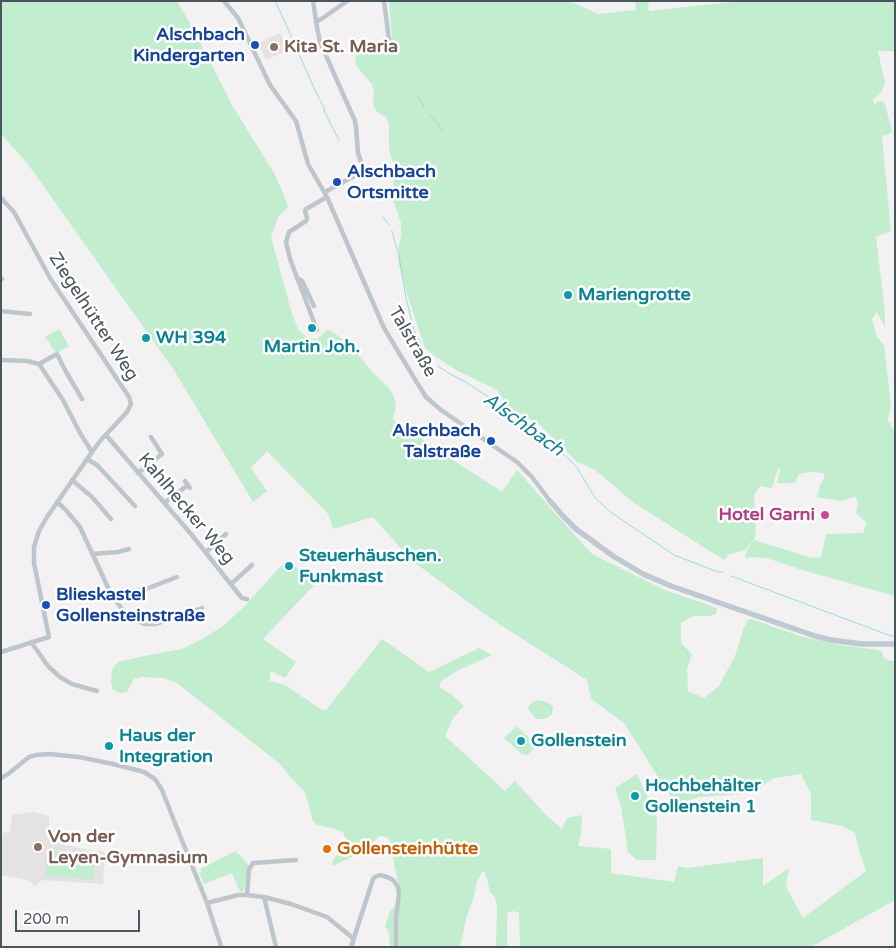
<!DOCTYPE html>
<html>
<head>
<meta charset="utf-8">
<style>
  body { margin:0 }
  #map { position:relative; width:896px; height:948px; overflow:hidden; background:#f3f1f1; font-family:"Varela Round",sans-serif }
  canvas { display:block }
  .frame { position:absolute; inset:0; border:2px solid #4a565d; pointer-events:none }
  .scale { position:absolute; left:15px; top:910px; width:125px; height:22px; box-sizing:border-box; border:2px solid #4a565d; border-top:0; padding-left:6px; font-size:15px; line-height:18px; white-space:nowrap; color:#4a565d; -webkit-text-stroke:4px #fff; paint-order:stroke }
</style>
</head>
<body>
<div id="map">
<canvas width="896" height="948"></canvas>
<div class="frame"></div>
<div class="scale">200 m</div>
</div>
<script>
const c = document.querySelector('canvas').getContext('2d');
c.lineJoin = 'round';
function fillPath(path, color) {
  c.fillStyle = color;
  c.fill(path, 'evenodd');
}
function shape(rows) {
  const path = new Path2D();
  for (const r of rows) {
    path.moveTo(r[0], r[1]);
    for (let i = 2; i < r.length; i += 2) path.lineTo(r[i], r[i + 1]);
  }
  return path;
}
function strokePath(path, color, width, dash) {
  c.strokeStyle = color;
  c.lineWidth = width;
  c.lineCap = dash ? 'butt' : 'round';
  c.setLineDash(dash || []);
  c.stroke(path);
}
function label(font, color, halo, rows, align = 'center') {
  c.font = font + ' "Varela Round",sans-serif';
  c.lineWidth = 5;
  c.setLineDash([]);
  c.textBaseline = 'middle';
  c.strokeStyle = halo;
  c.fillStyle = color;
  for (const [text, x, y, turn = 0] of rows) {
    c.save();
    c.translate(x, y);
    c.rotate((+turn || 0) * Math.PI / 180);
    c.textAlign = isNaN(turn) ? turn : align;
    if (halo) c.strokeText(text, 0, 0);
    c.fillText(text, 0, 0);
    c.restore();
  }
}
fillPath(shape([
  [280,33,288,50,266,60,258,43],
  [33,812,49,816,49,834,53,838,61,844,88,850,105,852,103,884,42,880,35,886,27,880,1,875,1,833,10,832,12,815]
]), '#e4e2e2');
fillPath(shape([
  [1,1,177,1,196,34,232,105,274,173,284,195,288,207,278,217,271,237,292,314,299,331,310,339,317,339,327,330,331,331,350,344,372,372,389,388,394,397,396,405,393,419,400,425,412,432,450,458,502,492,517,470,519,472,562,521,592,554,665,590,717,608,716,614,709,616,693,616,681,623,681,643,692,654,687,669,688,691,704,698,719,686,735,656,744,627,748,620,751,619,800,636,821,641,840,645,878,650,881,651,885,659,890,661,895,661,895,900,811,947,622,947,613,946,611,947,520,947,519,913,513,911,508,912,507,917,507,947,496,947,497,908,495,897,490,892,485,871,482,872,477,881,474,896,466,919,460,947,390,947,389,933,385,926,390,912,394,907,400,898,400,889,397,879,392,850,388,837,379,836,365,851,332,866,332,863,334,858,342,851,346,839,343,832,332,828,317,825,313,821,305,792,293,780,280,764,177,683,163,678,142,677,134,679,127,692,121,693,113,690,111,681,112,671,114,666,118,662,149,655,182,649,204,638,223,626,244,607,279,568,288,561,316,583,263,639,296,662,285,678,270,671,270,681,285,685,322,710,327,709,382,639,429,672,479,648,492,655,459,670,441,681,439,687,452,695,464,706,453,718,445,736,505,791,515,781,546,815,562,829,567,818,582,815,581,835,578,846,611,849,611,873,674,882,678,866,687,868,763,858,763,886,789,868,786,887,803,918,866,871,859,850,855,833,842,826,811,820,811,794,801,774,774,778,752,793,699,797,676,805,624,723,591,699,587,680,499,624,465,600,411,560,373,517,333,529,328,514,267,451,251,468,267,491,253,502,174,370,27,163,1,134],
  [389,1,570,1,598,14,636,10,635,1,648,1,649,11,741,1,895,1,895,51,878,51,885,83,881,93,873,99,874,106,877,102,884,101,892,131,888,135,882,136,891,231,876,237,885,312,885,327,877,312,872,319,877,337,884,345,891,404,888,420,893,429,895,429,895,596,802,570,767,558,751,557,746,559,745,556,747,550,754,540,812,558,821,557,826,534,863,533,867,523,856,513,858,503,855,497,840,501,817,497,820,485,825,477,823,473,810,472,799,474,795,483,777,483,780,470,778,468,772,488,760,486,754,496,756,519,755,538,745,550,730,554,724,560,634,503,594,469,577,462,540,425,508,407,497,390,456,370,432,354,425,348,407,294,398,261,399,246,401,235,401,223,393,200,394,166,389,150,389,124,386,117,377,112,373,104,374,93,372,84,357,67,355,59,357,53,392,37],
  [59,329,69,346,56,353,45,337],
  [537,700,548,702,553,707,552,714,545,719,536,719,528,709,530,704],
  [517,726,537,746,527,755,522,754,504,738],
  [637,774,657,819,656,860,637,860,628,852,621,806,615,788],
  [47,851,96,855,93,880,45,875],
  [236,851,248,864,244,890,240,892,232,873,204,884,199,873,202,872,200,869]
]), '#c3edcf');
strokePath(shape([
  [275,1,285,22,314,88,324,108,325,113,339,140],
  [417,95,425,108],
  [430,114,444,132],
  [383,217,389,225],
  [392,231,399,256,406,298,414,330,419,339,425,354,433,362],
  [438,366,450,374,464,381,516,415,541,434,576,466,596,499,612,513,674,555,718,572,723,572],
  [731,576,891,636,895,636]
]), '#93dde6', 1);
strokePath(shape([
  [224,1,238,18,270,85,296,121,308,164,327,197,384,328,416,381,426,397,441,410,517,462,532,477,550,501],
  [313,1,317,27,320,42,355,121,356,127,358,153,363,168,362,171,358,174,325,192],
  [384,1,389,40],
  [316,22,323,18,347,1],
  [1,198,14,212,50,278,129,397,131,404,127,412,100,441,92,452,47,517,39,531,34,547,34,563,49,637,1,652],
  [1,278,2,279],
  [297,278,302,281,314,306],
  [1,311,30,314],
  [317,330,290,259,286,242,289,232,306,221,307,218,305,211,306,209,327,197],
  [1,360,27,361,39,364,63,400,80,433,92,452],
  [39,364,57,354,65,370,82,399],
  [106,435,191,534,237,592,242,598,247,599],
  [87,459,97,465,135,506],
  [138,473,162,454,151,437],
  [72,480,92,497,111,519],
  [185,481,190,488],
  [57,502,65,509,80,527,111,594,122,609,134,620,145,624,155,624,180,616,202,608],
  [164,503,188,485],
  [206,552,226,534],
  [92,554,118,552,129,549],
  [231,584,252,565],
  [111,594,146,589,177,577],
  [31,642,48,666,60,677,72,684,97,691],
  [1,778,8,774,29,757,36,755,49,754,79,757,113,764,144,772,155,779,162,790,171,813,207,903,221,946],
  [247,895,249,869,253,863,296,860],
  [264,897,276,947],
  [207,903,238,895,247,895,264,897,291,904,327,917,354,939],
  [351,947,373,879,375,877,380,875,387,877,393,880,398,887,399,893,396,918,396,947]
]), '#bdc6cc', 4.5);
strokePath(shape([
  [550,501,563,516,576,529,613,556,643,574,671,586,815,636,831,640,862,644,895,644]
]), '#bec9d1', 5.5);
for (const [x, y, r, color] of [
  [255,45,5,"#1a4fb4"],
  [274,47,5,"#8d6e63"],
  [337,182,5,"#1a4fb4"],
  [568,295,5,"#0f9aa8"],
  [312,328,5,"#0f9aa8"],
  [146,338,5,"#0f9aa8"],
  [491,441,5,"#1a4fb4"],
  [825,515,5,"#d1479c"],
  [289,566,5,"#0f9aa8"],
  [46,605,5,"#1a4fb4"],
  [521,741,5,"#0f9aa8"],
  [109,746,5,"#0f9aa8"],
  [635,796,5,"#0f9aa8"],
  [38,847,5,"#8d6e63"],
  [327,849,5,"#e8710a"]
]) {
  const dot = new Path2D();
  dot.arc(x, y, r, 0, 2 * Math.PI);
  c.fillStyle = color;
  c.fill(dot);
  strokePath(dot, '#fff', 2);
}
label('bold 18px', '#164399', '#fff', [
  ["Alschbach",245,35],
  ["Kindergarten",245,56],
  ["Alschbach",347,172,"left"],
  ["Ortsmitte",347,193,"left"],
  ["Alschbach",481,431],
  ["Talstraße",481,452],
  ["Blieskastel",56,595,"left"],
  ["Gollensteinstraße",56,616,"left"]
], 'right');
label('bold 18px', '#785e54', '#fff', [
  ["Kita St. Maria",284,47],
  ["Von der",48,837],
  ["Leyen-Gymnasium",48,858]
], 'left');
label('bold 18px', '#0d838f', '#fff', [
  ["Mariengrotte",578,295],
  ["WH 394",156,338],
  ["Martin Joh.",312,347,"center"],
  ["Steuerhäuschen.",299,556],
  ["Funkmast",299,577],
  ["Haus der",119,736],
  ["Integration",119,757],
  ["Gollenstein",531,741],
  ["Hochbehälter",645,786],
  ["Gollenstein 1",645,807]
], 'left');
label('18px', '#4a565d', '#fff', [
  ["Ziegelhütter Weg",93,317,57],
  ["Talstraße",412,342,60],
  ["Kahlhecker Weg",186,509,50]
]);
label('bold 18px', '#b23c85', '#fff', [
  ["Hotel Garni",815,515]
], 'right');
label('bold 18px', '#c56008', '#fff', [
  ["Gollensteinhütte",337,849]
], 'left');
label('italic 19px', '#157f8d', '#fff', [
  ["Alschbach",523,425,36]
]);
</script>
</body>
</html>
